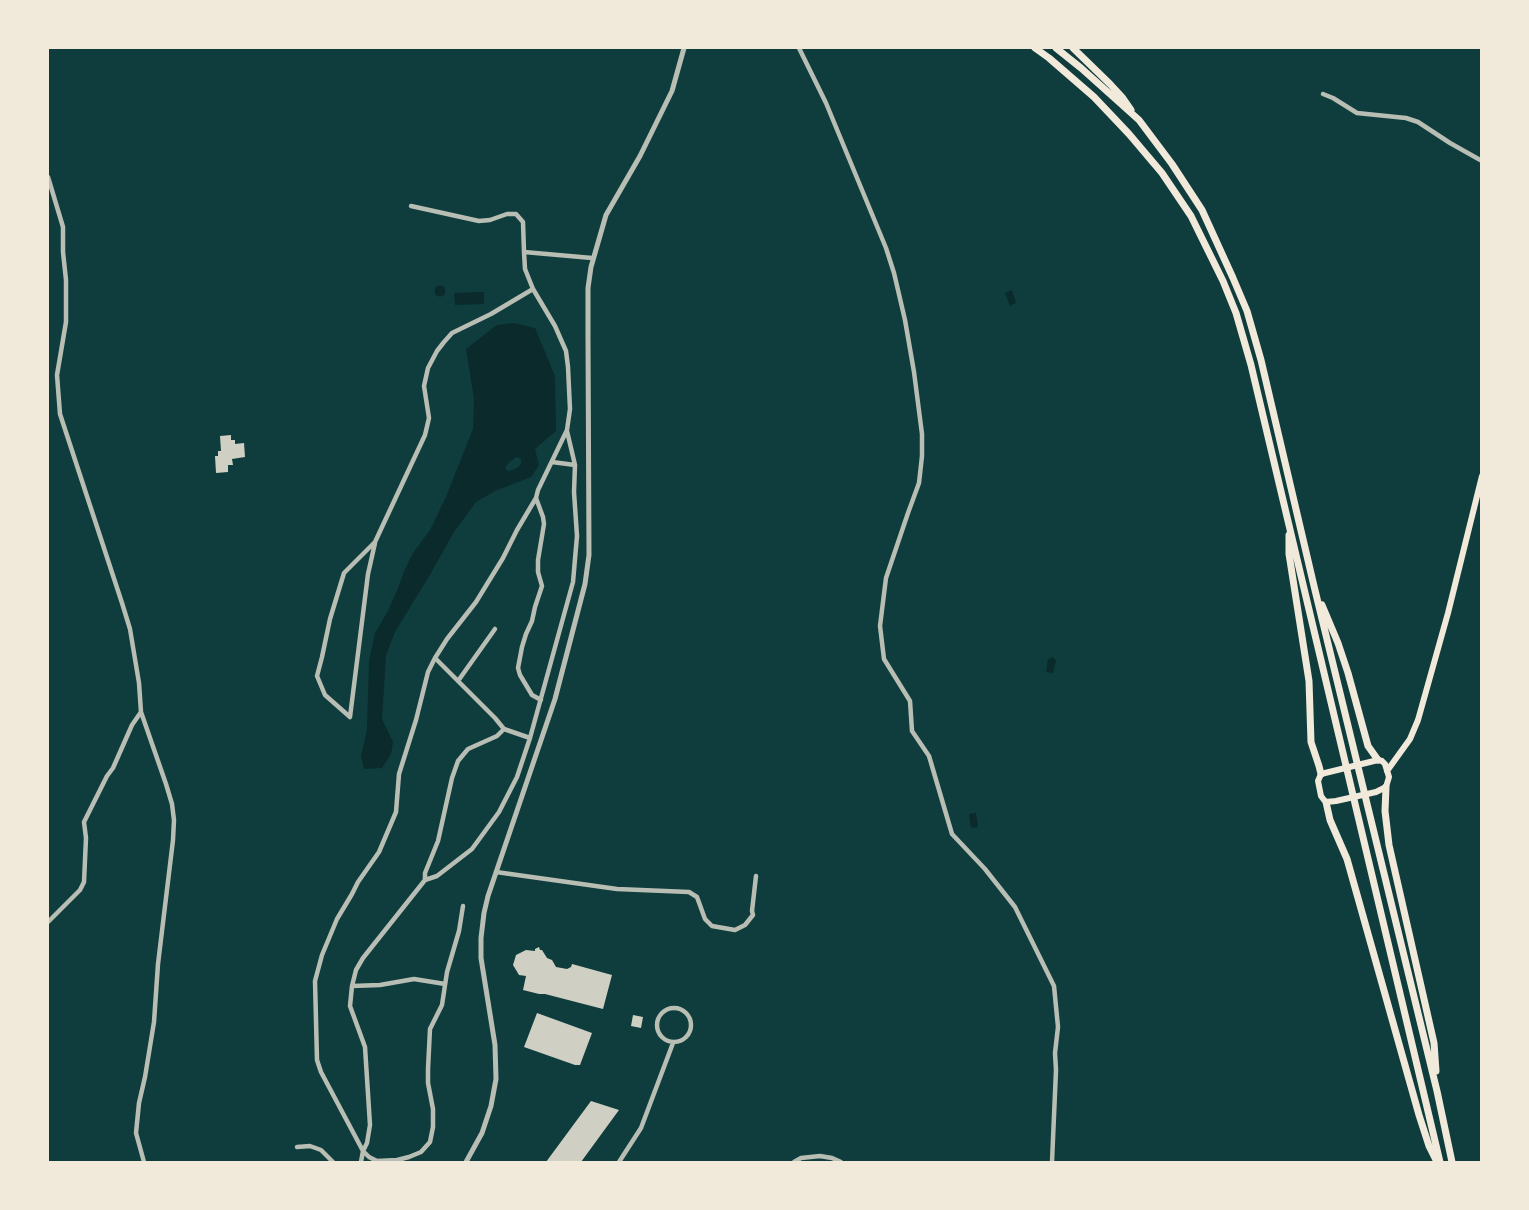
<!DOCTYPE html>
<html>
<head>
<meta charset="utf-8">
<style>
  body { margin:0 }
  #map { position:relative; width:1529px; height:1210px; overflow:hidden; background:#0f3d3e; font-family:Literata,serif }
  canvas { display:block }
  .frame { position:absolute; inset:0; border:49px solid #f1e9da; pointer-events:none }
</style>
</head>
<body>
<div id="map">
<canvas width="1529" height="1210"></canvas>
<div class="frame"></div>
</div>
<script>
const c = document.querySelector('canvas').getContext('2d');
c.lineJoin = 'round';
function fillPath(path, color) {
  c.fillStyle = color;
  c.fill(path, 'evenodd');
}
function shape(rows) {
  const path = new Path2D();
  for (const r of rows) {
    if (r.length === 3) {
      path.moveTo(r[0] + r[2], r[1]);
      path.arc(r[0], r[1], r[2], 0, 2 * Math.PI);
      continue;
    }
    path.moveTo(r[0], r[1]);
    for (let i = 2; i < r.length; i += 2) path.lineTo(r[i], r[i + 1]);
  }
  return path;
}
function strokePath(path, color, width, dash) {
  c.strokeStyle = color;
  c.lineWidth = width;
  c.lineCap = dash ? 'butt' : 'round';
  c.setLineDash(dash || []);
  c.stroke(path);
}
fillPath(shape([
  [440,291,5.5],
  [1012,290,1016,303,1010,306,1005,293],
  [484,292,484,304,455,305,454,293],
  [514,323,535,328,555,376,556,431,535,449,539,465,531,477,495,491,476,502,454,532,431,573,395,632,386,655,382,719,393,742,391,754,382,768,364,769,361,757,367,729,369,661,375,633,388,611,398,588,405,569,413,553,430,530,446,497,473,429,474,399,466,349,497,325],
  [517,457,521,459,521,464,517,468,509,471,505,469,508,463],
  [1051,657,1054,658,1056,661,1053,673,1046,672,1048,659,1050,659],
  [976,813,978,827,971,828,969,814]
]), '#0a2a2b');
fillPath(shape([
  [231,435,231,440,235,440,235,444,244,443,245,457,232,459,233,465,228,465,228,472,216,473,215,456,218,456,218,451,221,451,220,436],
  [539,947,540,950,542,950,547,958,552,960,556,967,567,969,571,967,572,964,612,975,603,1009,545,994,539,994,523,990,526,976,519,975,513,965,516,955,526,950,535,951,535,949],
  [537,1013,592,1033,580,1065,575,1065,524,1047],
  [633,1015,643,1017,641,1028,631,1026],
  [591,1101,619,1110,581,1162,546,1162]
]), '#cfcfc3');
strokePath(shape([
  [799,48,826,103,886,248,894,273,905,320,914,372,922,434,922,456,919,483,908,513,886,578,880,626,884,659,910,701,912,731,929,756,952,834,985,869,1015,907,1054,986,1058,1027,1055,1053,1056,1070,1052,1162],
  [1323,94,1333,98,1357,113,1406,118,1418,122,1450,143,1482,161],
  [48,177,63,227,63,252,66,280,66,322,57,375,60,414,122,603,130,629,139,683,141,712,166,784,172,804,174,820,173,840,158,964,154,1022,145,1077,139,1103,136,1133,144,1162],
  [411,206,479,221,490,220,507,214,516,214,523,222,524,252],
  [552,462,575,465],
  [536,498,543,517,544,524,538,560,538,572,542,586,535,607,532,621,526,634,522,647,518,668,520,675,532,695,541,700],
  [435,658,495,718,504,729,530,738],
  [458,681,495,629],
  [350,717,325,695,317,676,322,657,330,619,344,573,375,542,425,435,429,418,424,386,428,368,437,351,444,342,452,333,491,314,533,289,525,269,524,252,592,258],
  [350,717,368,574,375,543],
  [496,872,617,889,689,892,697,897,705,919,712,926,735,930,745,925,753,915,752,911,756,876],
  [425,880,437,876,472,849,499,812,517,777,530,738,573,582,577,536,574,492,575,465,567,431],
  [463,906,459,931,447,972,442,1005,430,1029,428,1069,428,1083,433,1109,433,1127,430,1142,421,1152,409,1157,397,1160,377,1161,369,1157,363,1151,321,1072,317,1060,315,981,322,955,337,919,352,894,358,882,379,852,396,812,399,774,416,720,428,672,435,658,447,639,476,602,503,558,517,530,536,498,538,490,567,430,570,409,568,367,566,351,555,326,533,289],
  [48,922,80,890,84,882,86,838,84,822,107,776,113,768,132,725,141,712],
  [352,986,380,985,414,979,445,984],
  [674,1025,17],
  [297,1147,310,1146,321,1150,333,1162],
  [361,1162,363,1151,367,1143,370,1125,365,1047,350,1006,352,986,356,970,363,958,425,880,425,873,438,841,452,778,458,761,468,749,497,736,504,729],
  [619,1162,641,1128,673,1043],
  [794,1162,801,1158,820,1156,832,1158,841,1162]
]), '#b8beb3', 4.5);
strokePath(shape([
  [466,1162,482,1133,491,1106,496,1079,495,1045,481,958,481,938,484,913,488,896,555,699,585,584,589,555,588,336,588,288,591,267,606,215,640,156,672,91,684,48]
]), '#b8beb3', 5);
strokePath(shape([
  [1378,760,1382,761,1385,764,1389,777,1386,787,1376,792,1336,801,1326,802,1324,800,1321,796,1318,781,1321,774,1378,760],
  [1387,771,1410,739,1418,720,1448,613,1482,476]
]), '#f1e9da', 6);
strokePath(shape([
  [1035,48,1049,58,1094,97,1129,134,1162,173,1191,216,1223,281,1236,313,1251,365,1440,1162],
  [1056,48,1081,68,1139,120,1172,164,1202,210,1233,278,1247,311,1261,360,1314,586,1437,1091,1452,1162],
  [1073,48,1110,84,1122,97,1131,110],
  [1289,535,1289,554,1309,681,1311,742,1319,766,1321,774],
  [1322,605,1338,643,1348,673,1368,746,1378,760],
  [1386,787,1385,811,1389,845,1434,1043,1436,1071],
  [1326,802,1330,820,1347,859,1419,1115,1429,1146,1437,1162]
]), '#f1e9da', 7);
</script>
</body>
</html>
